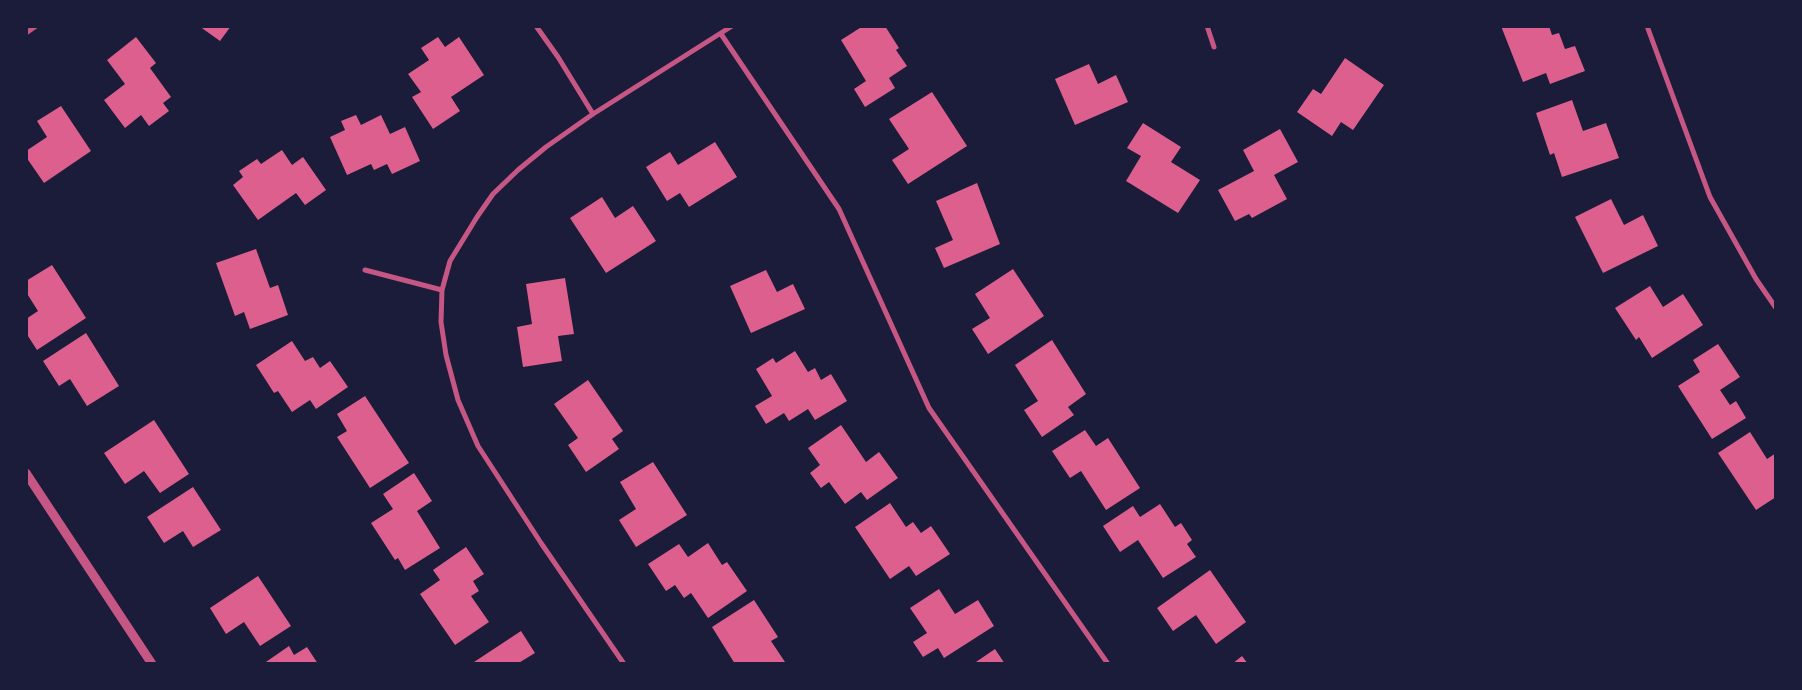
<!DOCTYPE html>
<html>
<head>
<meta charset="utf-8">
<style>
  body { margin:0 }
  #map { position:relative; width:1802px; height:690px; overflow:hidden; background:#1b1b3a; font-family:"Work Sans",sans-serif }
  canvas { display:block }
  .frame { position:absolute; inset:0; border:28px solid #1b1b3a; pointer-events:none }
</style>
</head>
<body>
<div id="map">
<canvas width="1802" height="690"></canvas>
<div class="frame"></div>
</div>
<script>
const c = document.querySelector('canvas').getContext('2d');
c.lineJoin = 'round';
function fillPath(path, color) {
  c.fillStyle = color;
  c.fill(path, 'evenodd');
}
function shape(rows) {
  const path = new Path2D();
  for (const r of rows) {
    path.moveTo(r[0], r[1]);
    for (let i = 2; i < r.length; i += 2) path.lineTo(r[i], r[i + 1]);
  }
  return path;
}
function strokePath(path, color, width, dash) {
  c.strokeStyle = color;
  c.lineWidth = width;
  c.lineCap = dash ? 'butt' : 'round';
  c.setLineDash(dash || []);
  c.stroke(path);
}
fillPath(shape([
  [199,26,231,26,220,41],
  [863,26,885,26,899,48,896,50,907,66,889,78,895,88,865,107,854,89,866,81,841,40],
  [1501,26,1549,26,1552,35,1559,33,1565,49,1575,46,1585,71,1550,84,1546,73,1523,82],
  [136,37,156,63,150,68,171,97,163,103,169,111,149,126,141,115,125,128,104,100,125,84,107,60],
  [438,37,445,47,459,37,484,75,451,97,460,111,433,129,412,97,421,92,408,74,429,60,421,48],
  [1345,58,1384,85,1353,130,1341,122,1332,136,1297,112,1313,89,1321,94],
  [1089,64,1098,84,1116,75,1128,102,1075,125,1055,79],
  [932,92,967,146,908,184,892,160,909,149,889,119],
  [1572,100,1583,131,1606,123,1619,158,1562,177,1554,153,1550,155,1536,113],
  [61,106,91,151,44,183,26,157,26,151,47,137,37,121],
  [356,115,361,125,381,115,390,134,405,127,420,161,392,174,387,164,374,170,371,164,347,175,330,137,345,130,341,121],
  [1143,123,1181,147,1171,162,1200,180,1178,213,1126,181,1141,156,1127,148],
  [1280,129,1298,162,1274,175,1287,199,1252,218,1249,214,1235,221,1218,190,1254,171,1243,150],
  [715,142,737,177,689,207,680,193,667,201,646,167,670,152,678,165],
  [282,150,292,165,303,157,326,190,305,205,296,193,258,220,233,185,243,177,239,171,257,159,261,164],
  [977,183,1000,244,944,268,935,248,953,240,936,201],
  [602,197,615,218,633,206,656,241,606,273,570,218],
  [1611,199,1624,225,1643,215,1658,246,1603,273,1575,217],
  [256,249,270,288,278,285,288,315,250,329,244,312,235,316,216,263],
  [52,265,86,318,37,350,26,333,26,319,38,311,26,292,26,281],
  [1013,269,1044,316,988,354,972,329,990,318,975,294],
  [766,270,777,292,793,284,805,309,751,333,730,286],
  [565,278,574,334,558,336,562,361,523,367,517,327,532,324,526,284],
  [1650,286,1663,307,1683,294,1703,325,1652,358,1639,337,1636,340,1615,308],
  [86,333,119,386,87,406,70,379,59,386,43,361],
  [1052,340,1086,394,1068,407,1074,415,1042,437,1024,410,1038,401,1015,365],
  [292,341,305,361,313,357,320,368,330,361,348,387,316,409,310,400,292,412,278,391,274,393,256,365],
  [1718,344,1740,377,1720,390,1730,405,1736,401,1746,418,1712,439,1678,386,1700,372,1693,360],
  [795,351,808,372,815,368,821,380,831,374,847,401,815,420,808,409,789,421,784,413,766,424,755,406,772,396,756,369,773,358,776,363],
  [588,380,623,431,612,439,619,449,586,472,568,445,578,438,554,404],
  [365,396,409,463,370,488,337,437,347,431,337,414],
  [154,420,189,474,160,493,144,471,125,484,104,453],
  [841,425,866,462,879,452,898,478,867,500,861,492,845,504,829,482,821,488,810,473,820,465,808,448],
  [1085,430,1096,446,1108,438,1140,488,1106,510,1081,471,1070,478,1052,451],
  [1750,432,1767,459,1776,453,1776,497,1756,510,1718,453],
  [653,462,687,515,636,547,619,520,636,509,620,482],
  [414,473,432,501,417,511,440,548,405,570,398,558,395,560,371,523,393,509,383,494],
  [193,487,221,530,193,547,183,531,164,543,147,517],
  [890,503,906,527,913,522,921,533,931,526,950,554,916,576,909,566,890,579,855,527],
  [1160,504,1175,527,1181,523,1192,540,1187,544,1196,557,1163,578,1138,540,1120,552,1103,526,1133,506,1140,517],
  [708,543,722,565,727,562,747,591,708,618,691,593,684,598,675,585,666,591,648,564,679,544,688,557],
  [466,547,484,574,473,581,479,591,471,596,489,622,455,645,420,594,440,580,433,570],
  [1210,570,1246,622,1216,644,1196,615,1173,631,1157,608],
  [258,576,291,626,260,646,244,622,226,634,210,608],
  [939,589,955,614,978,600,994,626,944,658,938,648,923,657,913,642,927,633,910,608],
  [754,600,778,637,771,641,785,662,782,664,735,664,712,627],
  [521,631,535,653,517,664,471,664],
  [289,646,294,655,307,647,318,664,263,664],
  [995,649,1005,664,973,664],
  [1242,656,1248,664,1232,664]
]), '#dd5f8e');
strokePath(shape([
  [536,26,558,57,593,114],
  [1207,26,1214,47],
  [1647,26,1710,197,1756,279,1776,308],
  [26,33,36,26],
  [721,34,839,209,929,408,1108,664],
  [365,270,442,290],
  [624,664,541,543,478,446,458,400,446,355,441,322,442,290,450,261,477,217,493,194,518,170,546,147,593,114,732,26]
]), '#c65784', 5);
strokePath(shape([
  [26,473,152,664]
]), '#c65784', 9);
</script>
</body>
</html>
